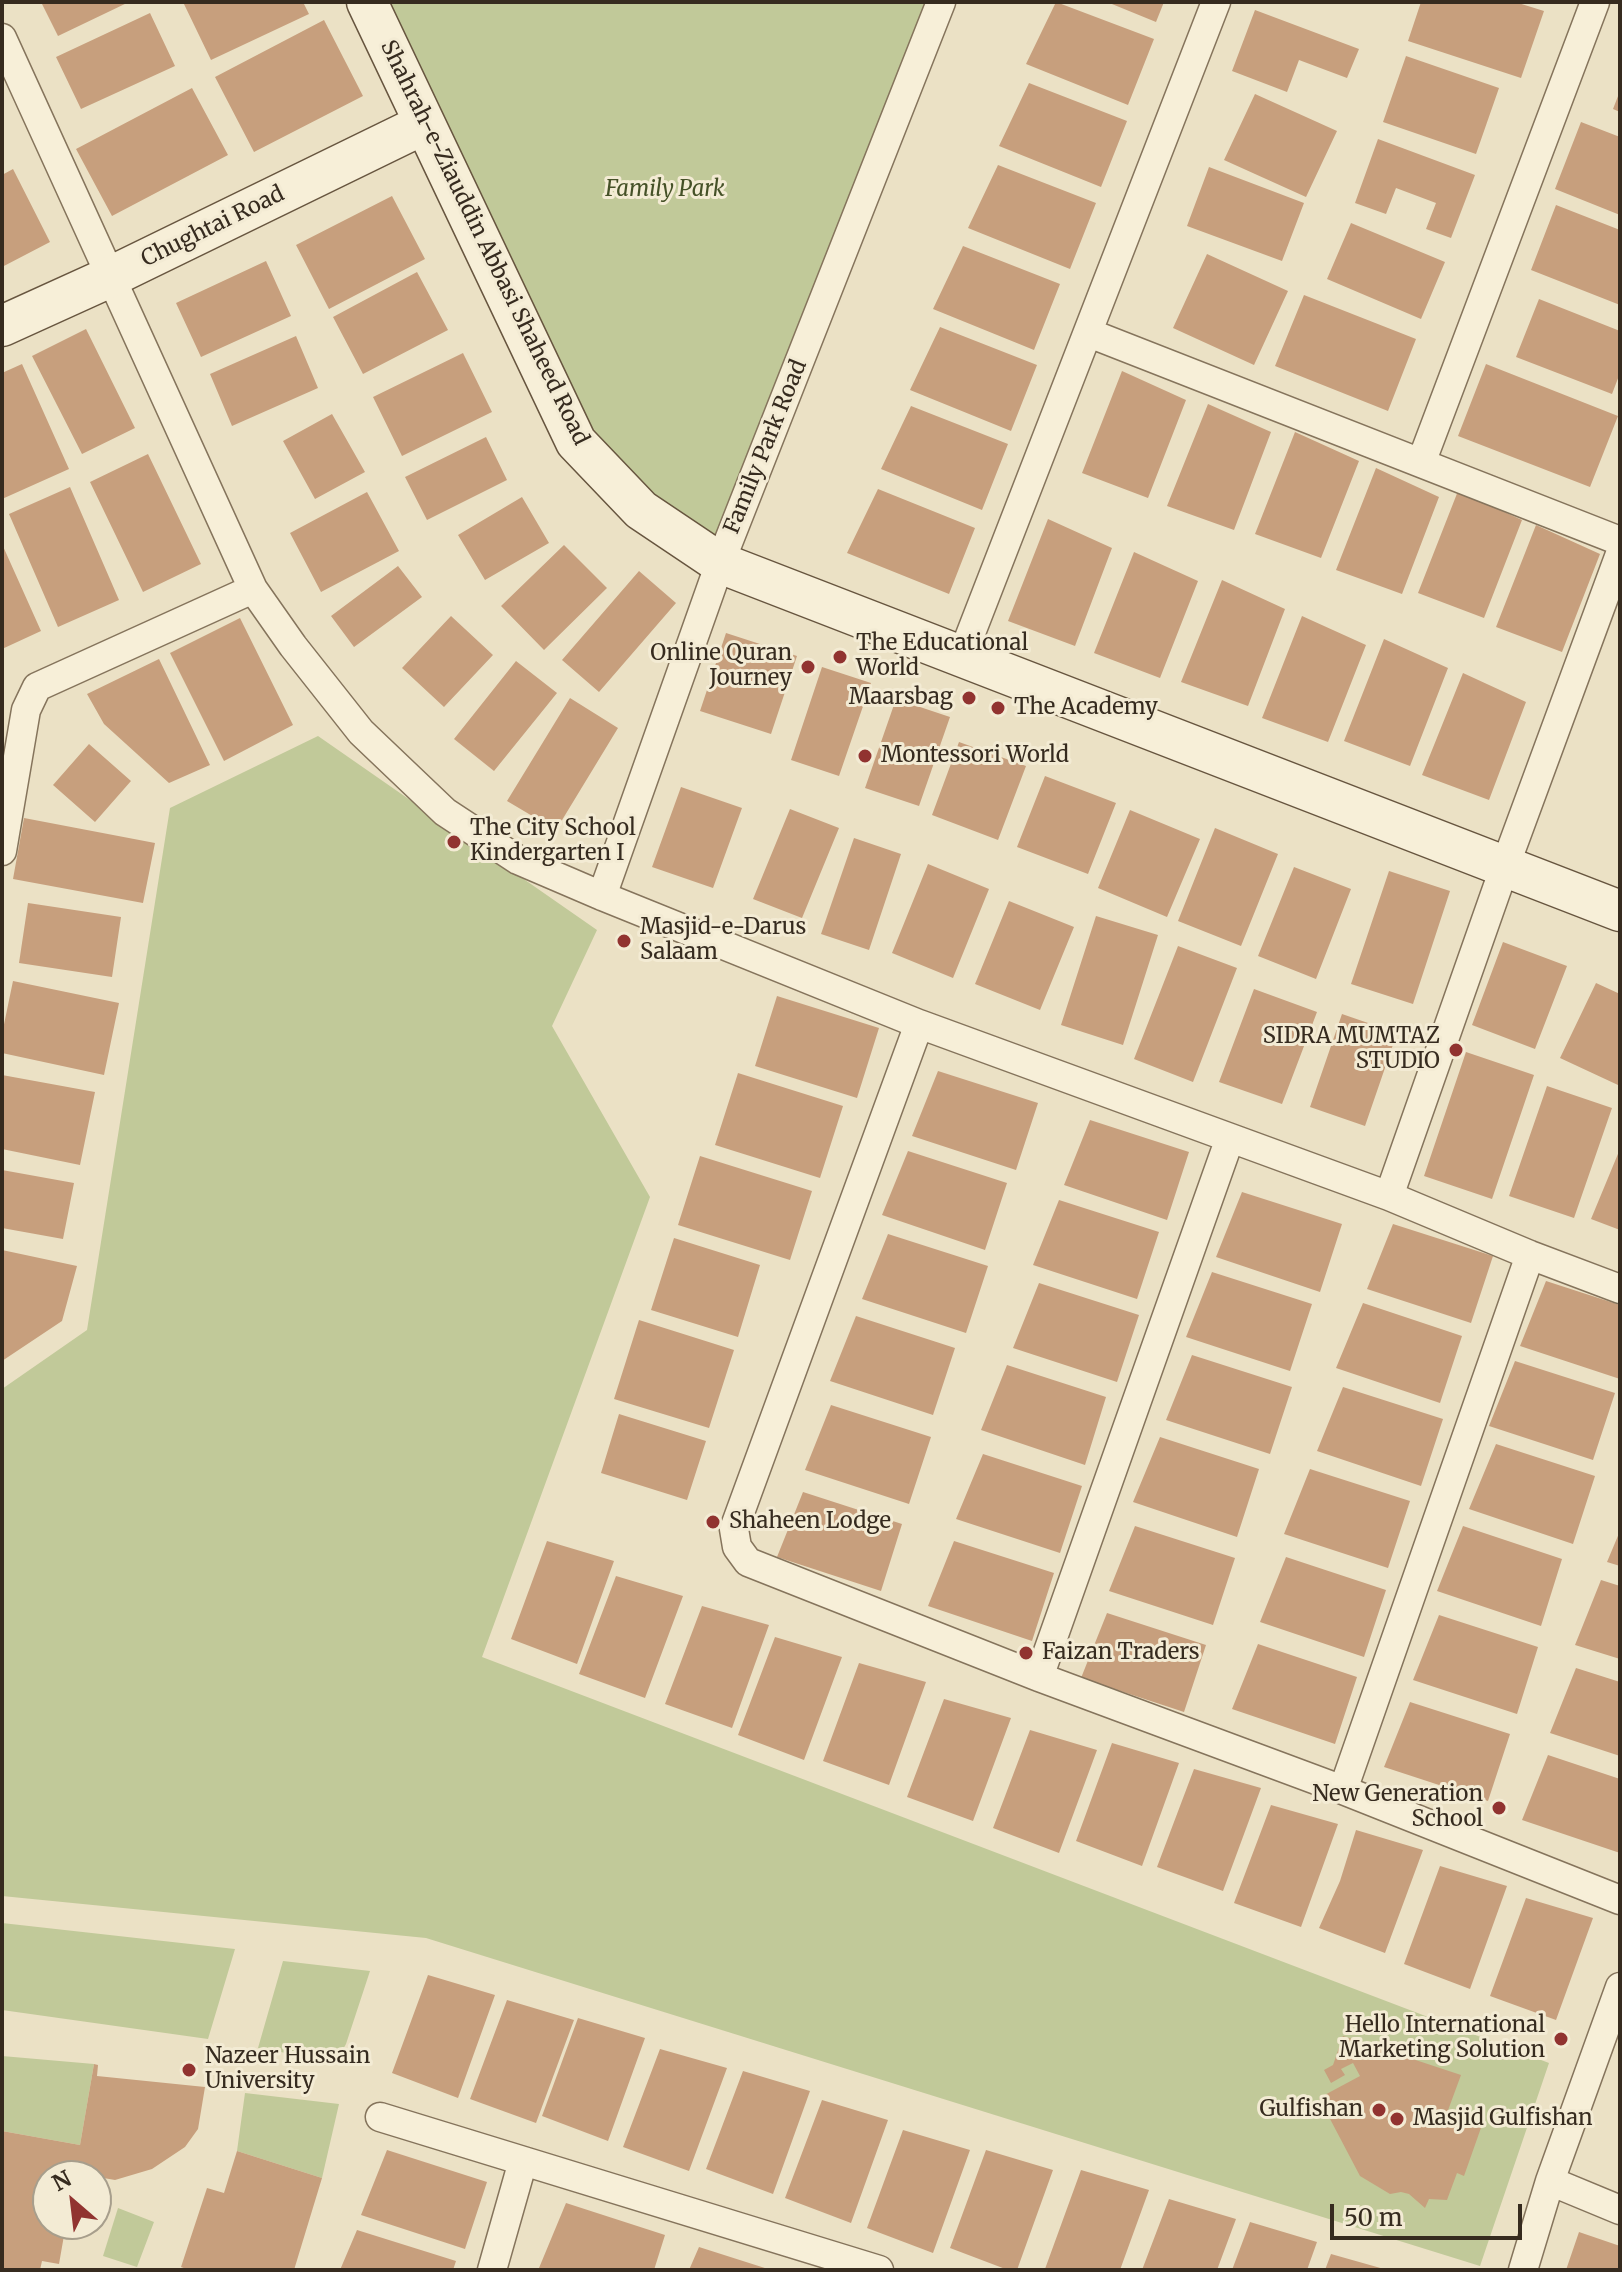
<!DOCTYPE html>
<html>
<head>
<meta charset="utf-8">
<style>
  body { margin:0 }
  #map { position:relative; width:1622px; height:2272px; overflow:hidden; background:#ebe1c5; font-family:Merriweather,serif }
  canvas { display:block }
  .frame { position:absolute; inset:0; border:4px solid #362b1f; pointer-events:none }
  .north { position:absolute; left:32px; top:2160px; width:80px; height:80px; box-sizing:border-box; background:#f3ebd4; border:2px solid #a79e8c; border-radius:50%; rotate:332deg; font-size:22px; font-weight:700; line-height:32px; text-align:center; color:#362b1f }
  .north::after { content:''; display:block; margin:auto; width:28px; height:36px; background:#913330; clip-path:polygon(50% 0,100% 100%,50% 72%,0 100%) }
  .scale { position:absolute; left:1330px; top:2204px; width:192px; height:36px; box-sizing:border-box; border:4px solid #362b1f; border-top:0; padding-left:10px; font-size:24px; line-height:28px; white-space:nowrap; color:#362b1f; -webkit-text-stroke:6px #f3ebd4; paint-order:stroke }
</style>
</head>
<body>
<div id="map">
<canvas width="1622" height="2272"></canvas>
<div class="frame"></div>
<div class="north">N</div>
<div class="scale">50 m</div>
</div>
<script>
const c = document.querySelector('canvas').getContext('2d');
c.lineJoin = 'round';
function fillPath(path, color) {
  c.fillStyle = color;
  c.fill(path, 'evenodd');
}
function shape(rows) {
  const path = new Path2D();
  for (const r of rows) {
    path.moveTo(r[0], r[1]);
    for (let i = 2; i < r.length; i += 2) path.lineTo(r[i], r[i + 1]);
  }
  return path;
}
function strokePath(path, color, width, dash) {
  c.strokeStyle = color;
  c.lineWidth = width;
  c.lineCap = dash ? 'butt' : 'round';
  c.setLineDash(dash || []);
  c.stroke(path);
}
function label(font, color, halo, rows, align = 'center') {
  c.font = font + ' Merriweather,serif';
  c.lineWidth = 6;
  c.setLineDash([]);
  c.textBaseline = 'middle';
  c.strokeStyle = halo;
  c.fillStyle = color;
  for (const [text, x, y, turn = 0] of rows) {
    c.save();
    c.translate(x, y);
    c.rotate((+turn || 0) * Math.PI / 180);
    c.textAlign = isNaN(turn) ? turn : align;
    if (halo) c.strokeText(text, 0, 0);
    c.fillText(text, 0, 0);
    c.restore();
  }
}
fillPath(shape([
  [369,2,941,2,720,563,576,442],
  [318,736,597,930,552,1026,650,1197,482,1657,1549,2063,1480,2266,426,1938,2,1896,2,1389,87,1330,170,808],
  [2,1923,235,1949,208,2039,2,2010],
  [283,1961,370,1971,346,2044,336,2062,258,2048],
  [2,2056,94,2064,80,2145,2,2131],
  [245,2093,339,2104,322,2178,237,2151],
  [118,2208,154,2222,137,2267,103,2256]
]), '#c1c999');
fillPath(shape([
  [41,2,129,2,58,36],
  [183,2,303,2,309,14,211,60],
  [1056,2,1154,39,1128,105,1026,64],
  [1107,2,1164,2,1156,22],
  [1421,2,1515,2,1544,11,1521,78,1408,41],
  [1255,10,1359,49,1347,78,1299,60,1287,92,1232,71],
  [150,13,175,66,81,109,56,57],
  [324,20,363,96,254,152,215,77],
  [1406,56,1499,88,1476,154,1383,122],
  [1029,83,1127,121,1101,187,999,146],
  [192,88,228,155,112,216,76,149],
  [1620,91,1620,112,1613,109],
  [1255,94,1337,131,1306,197,1224,160],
  [1581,122,1620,137,1620,215,1555,189],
  [1378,139,1475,175,1451,238,1426,229,1436,203,1396,188,1386,214,1355,203],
  [998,165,1096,203,1070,269,968,228],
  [1209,167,1304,203,1282,261,1187,226],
  [13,169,50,242,2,267,2,175],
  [392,196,425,259,329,309,296,245],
  [1556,205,1620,230,1620,305,1531,270],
  [1351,223,1445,262,1421,319,1327,279],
  [963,246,1060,284,1034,350,933,309],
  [1207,254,1288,291,1254,365,1173,328],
  [266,261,291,316,201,357,176,303],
  [417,272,448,330,363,374,333,317],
  [1304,295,1416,339,1388,411,1275,366],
  [1539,299,1620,331,1620,373,1612,394,1516,357],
  [940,327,1037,365,1011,431,910,390],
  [86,329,135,428,82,454,32,356],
  [296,336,318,388,232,426,210,374],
  [463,353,492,412,402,456,373,397],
  [22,364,69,469,2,499,2,373],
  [1486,364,1618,416,1590,487,1458,436],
  [1122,371,1186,400,1148,498,1082,473],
  [1208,404,1271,432,1234,530,1167,506],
  [911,406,1008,444,982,510,881,469],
  [332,414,365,472,315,499,283,441],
  [1295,432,1359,461,1321,558,1255,534],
  [486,437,507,480,427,520,405,477],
  [148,454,201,564,143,592,90,482],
  [1376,468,1439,497,1402,594,1336,570],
  [70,487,119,600,58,627,9,514],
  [878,489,975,528,949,594,847,553],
  [1458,491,1522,520,1484,618,1418,593],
  [367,492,399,551,321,592,290,533],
  [522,497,549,543,485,580,458,535],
  [1048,519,1112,548,1075,646,1008,621],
  [1536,525,1600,554,1562,652,1496,627],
  [2,544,41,631,2,649],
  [564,545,607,588,544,650,501,606],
  [1134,552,1198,581,1160,678,1094,653],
  [398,566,422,597,354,647,331,616],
  [639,571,676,603,599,692,562,660],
  [1222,580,1285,609,1248,706,1181,682],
  [451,616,493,655,444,707,402,668],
  [1302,616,1366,645,1328,742,1262,718],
  [240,618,293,725,224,761,170,653],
  [726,633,797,656,771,734,700,711],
  [1384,639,1448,668,1410,766,1344,741],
  [159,659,210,765,169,783,104,724,87,694],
  [516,661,557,693,494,771,454,739],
  [822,667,871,683,839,776,791,760],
  [1463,673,1526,702,1489,800,1422,775],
  [570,698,618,728,556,830,507,801],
  [896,699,950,717,919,806,865,788],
  [959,742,1026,766,998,840,932,815],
  [89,744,131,781,95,822,53,785],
  [1045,776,1116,803,1088,874,1017,847],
  [681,787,742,808,713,888,652,867],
  [790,809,839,828,802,918,753,899],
  [1130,810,1200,839,1167,917,1098,888],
  [24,818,155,843,143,903,13,879],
  [1215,828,1278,854,1241,946,1178,921],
  [854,838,901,854,869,950,821,934],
  [928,864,989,889,953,978,892,953],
  [1294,867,1351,889,1316,979,1258,956],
  [1389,871,1450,891,1413,1004,1351,984],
  [1009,901,1074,927,1040,1010,975,984],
  [28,903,121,917,112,977,19,963],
  [1096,916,1158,935,1123,1045,1061,1025],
  [1503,942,1567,966,1535,1049,1472,1025],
  [1178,946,1237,968,1193,1082,1134,1059],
  [13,981,119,1003,104,1075,2,1053,2,1034],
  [1596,983,1620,994,1618,1085,1560,1058],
  [1254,989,1317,1012,1282,1104,1219,1082],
  [777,996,879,1028,857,1098,755,1066],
  [1342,1014,1397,1033,1365,1126,1310,1107],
  [1466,1052,1534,1075,1492,1199,1424,1176],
  [938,1071,1038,1103,1016,1170,912,1136],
  [738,1073,843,1106,820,1178,715,1145],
  [2,1075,95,1092,80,1165,2,1149],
  [1547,1086,1612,1108,1574,1218,1509,1196],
  [1090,1120,1189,1152,1167,1220,1064,1185],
  [1620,1149,1620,1230,1591,1219],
  [908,1151,1007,1183,985,1250,882,1215],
  [700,1156,812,1191,790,1260,678,1225],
  [2,1170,74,1183,63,1239,2,1228],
  [1242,1192,1342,1224,1320,1292,1216,1257],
  [1059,1200,1159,1232,1137,1299,1033,1265],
  [1393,1224,1493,1256,1471,1323,1367,1289],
  [888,1234,988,1266,966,1333,862,1299],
  [674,1238,760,1265,738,1337,651,1310],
  [2,1250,77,1266,62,1321,2,1361],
  [1212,1272,1312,1304,1290,1371,1186,1337],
  [1546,1281,1620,1305,1620,1379,1520,1346],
  [1039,1283,1139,1315,1117,1382,1013,1348],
  [1363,1303,1462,1336,1440,1403,1336,1368],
  [856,1316,955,1348,933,1415,830,1381],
  [639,1320,734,1350,709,1428,614,1399],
  [1192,1355,1292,1387,1270,1454,1166,1420],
  [1515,1361,1615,1393,1593,1460,1489,1426],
  [1007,1365,1106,1397,1085,1465,981,1430],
  [1343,1387,1443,1419,1421,1486,1317,1451],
  [831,1405,931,1437,909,1504,805,1470],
  [619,1414,706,1441,687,1500,601,1473],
  [1160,1437,1259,1469,1237,1537,1133,1502],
  [1496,1444,1595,1476,1573,1544,1469,1509],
  [983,1454,1082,1486,1060,1553,956,1519],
  [1310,1469,1410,1501,1388,1568,1284,1534],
  [803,1492,902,1524,881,1591,777,1557],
  [1135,1526,1235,1558,1213,1625,1109,1591],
  [1463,1526,1562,1559,1541,1626,1437,1591],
  [1620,1531,1620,1566,1607,1562],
  [547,1541,614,1561,577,1664,511,1639],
  [954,1541,1054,1573,1032,1641,928,1606],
  [1286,1557,1386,1590,1364,1657,1260,1622],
  [616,1576,683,1596,645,1698,579,1674],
  [1601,1580,1620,1586,1620,1659,1575,1645],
  [702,1606,769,1625,732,1728,665,1704],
  [1107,1613,1206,1645,1184,1712,1081,1678],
  [1439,1615,1538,1647,1517,1714,1413,1680],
  [775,1637,842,1657,804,1760,738,1735],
  [1258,1644,1357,1677,1335,1744,1232,1709],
  [859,1663,926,1682,889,1785,823,1761],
  [1576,1668,1620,1682,1620,1756,1550,1733],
  [944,1699,1011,1718,973,1821,907,1797],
  [1410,1702,1510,1734,1488,1801,1384,1767],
  [1030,1730,1097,1750,1059,1853,993,1828],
  [1112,1743,1179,1763,1142,1866,1076,1841],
  [1548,1755,1620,1779,1620,1853,1522,1820],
  [1194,1769,1261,1788,1223,1891,1157,1867],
  [1271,1805,1338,1824,1301,1927,1234,1903],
  [1356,1830,1423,1850,1385,1953,1319,1928,1340,1881],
  [1440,1866,1507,1886,1470,1989,1404,1964],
  [1526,1898,1593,1918,1556,2020,1490,1996],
  [428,1975,495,1995,458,2098,392,2073],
  [507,2000,574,2020,536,2123,470,2099],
  [578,2018,645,2038,608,2141,542,2116],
  [1343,2036,1461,2075,1447,2113,1482,2125,1464,2176,1457,2173,1447,2200,1429,2199,1425,2208,1409,2194,1401,2192,1390,2194,1360,2176,1319,2098,1360,2076,1353,2063,1341,2069,1345,2075,1331,2083,1324,2070,1333,2065],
  [660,2049,727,2068,689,2171,623,2147],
  [94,2064,98,2065,97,2076,205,2087,198,2129,185,2147,152,2169,115,2180,75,2173,75,2176,48,2176,48,2224,66,2224,59,2264,42,2261,40,2270,2,2270,2,2131,80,2145],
  [743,2071,810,2091,773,2194,706,2169],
  [822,2100,888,2120,851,2223,785,2198],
  [903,2130,970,2150,933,2253,867,2228],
  [387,2150,487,2182,465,2249,361,2215],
  [986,2150,1053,2170,1017,2270,1008,2270,950,2248],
  [237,2151,322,2178,294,2270,189,2270,181,2267,207,2188,224,2193],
  [1081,2170,1149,2190,1120,2270,1045,2269],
  [1169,2199,1236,2219,1217,2270,1142,2270],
  [566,2203,665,2235,654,2270,546,2270,539,2268],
  [1250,2222,1317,2242,1307,2270,1232,2270],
  [357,2230,456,2261,453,2270,340,2270],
  [1579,2232,1620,2246,1620,2270,1566,2270],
  [699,2247,768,2269,768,2270,689,2270],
  [1331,2254,1384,2269,1384,2270,1325,2270]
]), '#c79f7d');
const street = shape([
  [2,38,253,589,293,646,361,732,445,812,518,860,602,896,919,1024,1389,1196,1530,1255,1620,1289],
  [1089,333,1620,541],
  [1421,463,1595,2],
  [962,656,1216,2],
  [2,851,26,710,37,687,253,589],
  [602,896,720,563,941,2],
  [919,1024,734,1529,737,1547,748,1562,1039,1677,1343,1790,1620,1900],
  [1389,1196,1505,866,1620,554],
  [1039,1677,1230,1138],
  [1343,1790,1530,1255],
  [380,2117,879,2270],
  [1550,2181,1620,2210],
  [492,2270,523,2161],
  [1523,2270,1550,2181,1620,1987]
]);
const secondary = shape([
  [367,2,576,442,641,510,720,563,1620,911],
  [2,326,110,277,424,124]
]);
strokePath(street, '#85745c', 31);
strokePath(secondary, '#67553f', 43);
strokePath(street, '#f7efd8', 28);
strokePath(secondary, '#f7efd8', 40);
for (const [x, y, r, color] of [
  [840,657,8,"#913330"],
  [808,667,8,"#913330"],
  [969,698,8,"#913330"],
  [998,708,8,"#913330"],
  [865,756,8,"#913330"],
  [454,842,8,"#913330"],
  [624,941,8,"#913330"],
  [1456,1050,8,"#913330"],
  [713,1522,8,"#913330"],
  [1026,1653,8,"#913330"],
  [1499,1808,8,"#913330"],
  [1561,2039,8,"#913330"],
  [189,2070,8,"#913330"],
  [1379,2110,8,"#913330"],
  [1397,2119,8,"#913330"]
]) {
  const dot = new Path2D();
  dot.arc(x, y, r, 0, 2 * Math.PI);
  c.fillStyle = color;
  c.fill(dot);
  strokePath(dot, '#f3ebd4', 3);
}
label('italic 22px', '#455127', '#f3ebd4', [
  ["Family Park",665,190]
]);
label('22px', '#362b1f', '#f3ebd4', [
  ["Chughtai Road",213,227,-26],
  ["Shahrah-e-Ziauddin Abbasi Shaheed Road",484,243,64],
  ["Family Park Road",766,447,-68]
]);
label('22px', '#362b1f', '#f3ebd4', [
  ["The Educational",856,644],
  ["World",856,669],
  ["Online Quran",792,654,"right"],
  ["Journey",792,679,"right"],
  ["Maarsbag",953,698,"right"],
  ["The Academy",1014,708],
  ["Montessori World",881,756],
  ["The City School",470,829],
  ["Kindergarten I",470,854],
  ["Masjid-e-Darus",640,928],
  ["Salaam",640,953],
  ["SIDRA MUMTAZ",1440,1037,"right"],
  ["STUDIO",1440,1062,"right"],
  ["Shaheen Lodge",729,1522],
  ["Faizan Traders",1042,1653],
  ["New Generation",1483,1795,"right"],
  ["School",1483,1820,"right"],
  ["Hello International",1545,2026,"right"],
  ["Marketing Solution",1545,2051,"right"],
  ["Nazeer Hussain",205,2057],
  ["University",205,2082],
  ["Gulfishan",1363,2110,"right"],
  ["Masjid Gulfishan",1413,2119]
], 'left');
</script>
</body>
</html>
